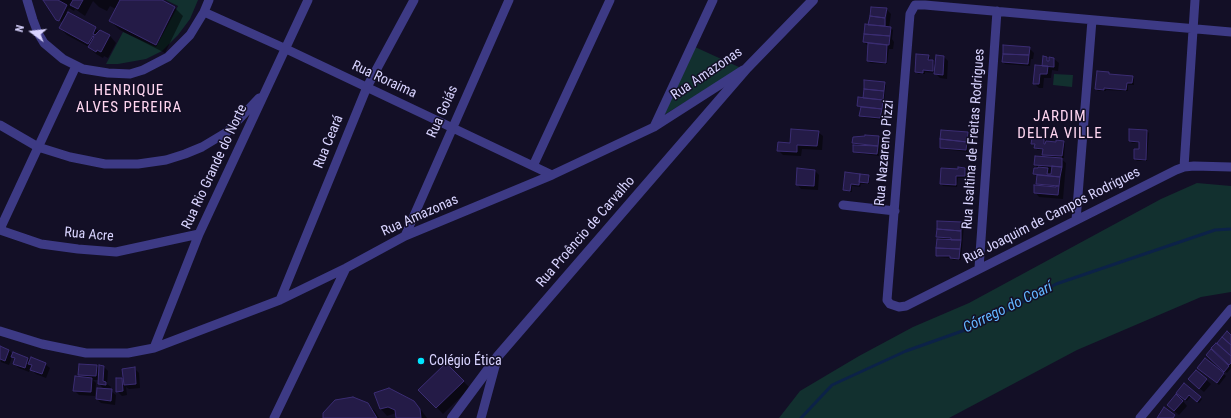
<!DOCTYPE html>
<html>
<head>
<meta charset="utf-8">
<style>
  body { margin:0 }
  #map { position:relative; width:1231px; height:418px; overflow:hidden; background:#130f26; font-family:"Roboto Condensed",sans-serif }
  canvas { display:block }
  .north { position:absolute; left:12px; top:12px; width:40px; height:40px; -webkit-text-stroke:3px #130f26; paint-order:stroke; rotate:285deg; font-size:11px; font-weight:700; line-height:16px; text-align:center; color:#d9d4ff }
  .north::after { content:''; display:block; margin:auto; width:14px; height:18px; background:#d9d4ff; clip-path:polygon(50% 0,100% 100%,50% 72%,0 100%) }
</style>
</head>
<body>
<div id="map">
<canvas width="1231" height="418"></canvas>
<div class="north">N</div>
</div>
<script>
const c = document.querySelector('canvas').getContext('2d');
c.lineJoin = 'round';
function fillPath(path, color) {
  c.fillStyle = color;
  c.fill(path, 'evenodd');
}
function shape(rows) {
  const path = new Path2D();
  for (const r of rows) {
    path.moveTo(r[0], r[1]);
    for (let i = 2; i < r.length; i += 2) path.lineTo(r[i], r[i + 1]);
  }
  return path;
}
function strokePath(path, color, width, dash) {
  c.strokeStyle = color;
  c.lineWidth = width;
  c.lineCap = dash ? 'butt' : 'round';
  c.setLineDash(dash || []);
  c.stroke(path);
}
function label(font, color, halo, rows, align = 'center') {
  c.font = font + ' "Roboto Condensed",sans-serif';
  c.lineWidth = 3;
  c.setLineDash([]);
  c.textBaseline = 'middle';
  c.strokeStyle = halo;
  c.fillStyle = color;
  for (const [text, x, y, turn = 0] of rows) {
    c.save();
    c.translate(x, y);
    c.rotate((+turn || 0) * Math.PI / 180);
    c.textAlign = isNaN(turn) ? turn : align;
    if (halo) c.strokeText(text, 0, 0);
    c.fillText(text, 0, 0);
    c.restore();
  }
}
fillPath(shape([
  [166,0,198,0,190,19,178,35,162,51,146,59,118,64,106,64,123,32,156,47,178,6],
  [695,47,741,68,664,115],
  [1054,74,1073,75,1072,87,1053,85],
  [1197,183,1231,186,1231,292,1201,297,1077,350,949,418,779,418,800,391,859,356,913,327,969,303,1161,199]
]), '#12302f');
fillPath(shape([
  [44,0,160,0,174,7,183,16,165,53,120,30,110,21,116,9,110,6,107,11,99,7,93,1,85,16,75,9,74,11,69,8,66,13,95,28,99,32,100,31,110,36,116,43,108,58,104,56,103,58,96,54,89,47,67,35,60,28,63,23,57,19],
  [886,9,891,14,889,27,893,30,892,39,894,42,893,49,889,49,887,64,870,63,868,61,869,47,864,42,869,26],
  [885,12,887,12,885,31,883,31],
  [877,43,888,44,888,46,877,45],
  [1029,48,1034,53,1033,59,1031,59,1030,66,1005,64,1003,62],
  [928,56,930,58,930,61,933,61,936,64,944,57,948,61,947,79,940,78,935,73,925,72,925,74,918,74,916,72],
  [1047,58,1050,61,1050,58,1054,59,1059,63,1058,71,1052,70,1051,78,1044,78,1043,88,1039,88,1034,83],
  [1108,73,1110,75,1132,77,1134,79,1134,85,1128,85,1128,91,1106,90,1106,91,1098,91,1096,89],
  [884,83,886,85,882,120,862,117,861,115,862,108,858,105,863,99],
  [1147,131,1149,133,1147,161,1137,161,1135,159,1140,150,1140,143,1132,143,1130,141],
  [818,132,823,136,822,150,802,149,801,156,783,155,778,150],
  [967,133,969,135,968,152,943,149,941,147],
  [879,137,881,139,879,156,856,153,854,151,857,146,853,143],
  [1044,140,1046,142,1057,143,1063,141,1065,143,1064,158,1060,158,1066,163,1063,199,1039,197,1035,192,1040,187,1037,184,1038,178,1034,174,1040,170,1035,165,1047,158,1043,154,1044,150,1037,150,1036,146,1033,144],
  [965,169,967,171,967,178,958,178,957,187,943,186,941,184,959,170],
  [815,171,819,175,818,190,801,189,797,184],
  [845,173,868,176,870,178,869,184,861,184,860,187,852,186,852,192,846,191,844,189],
  [962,223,964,225,961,260,953,260,951,258,939,257,937,255,941,240,937,236],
  [1227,333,1231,336,1231,368,1227,373,1207,355],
  [0,349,9,350,13,355,28,358,31,361,45,364,50,368,46,378,36,374,30,368,29,372,19,368,14,364,15,360,12,357,9,365,1,362],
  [1205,360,1226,376,1219,385,1200,370],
  [446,364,470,388,443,414,420,390],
  [96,366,100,369,104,367,108,371,107,384,111,387,110,390,116,395,115,405,101,403,97,399,104,389,99,384,99,380,93,380,96,383,95,396,79,395,74,390,83,378,79,375],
  [134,368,139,373,140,388,129,389,126,387,127,395,122,396,117,391,122,379,125,382],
  [1196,371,1211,384,1204,392,1194,384],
  [1184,384,1202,399,1199,403,1191,396,1187,401,1179,395],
  [376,394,414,402,421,410,427,418,397,418,396,413,387,416,381,409],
  [1183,401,1187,406,1179,415,1172,409],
  [367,404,375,411,379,418,324,418]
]), '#0007');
strokePath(shape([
  [801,418,832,385,906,351,982,324,1056,284,1215,230,1231,229]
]), '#0c2248', 3);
const building = shape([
  [43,0,58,0,67,5,59,21,56,20,43,0],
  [73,0,83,0,78,9,70,5,73,0],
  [120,0,162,0,175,7,156,45,109,21,120,0],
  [871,7,887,8,885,18,870,16,871,7],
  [68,12,96,27,93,34,95,35,100,30,110,35,101,52,97,50,96,52,88,47,94,37,93,36,88,44,59,28,68,12],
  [870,16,885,18,885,26,868,25,870,16],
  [865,24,891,27,890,36,864,34,865,24],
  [864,34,890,36,889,45,863,42,864,34],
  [868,43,887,45,886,63,867,61,868,43],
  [1003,45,1030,47,1029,55,1003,54,1003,45],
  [916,54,929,55,928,60,933,60,933,71,923,70,923,73,915,72,916,54],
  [1003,54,1029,55,1028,64,1002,62,1003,54],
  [936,55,944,56,943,75,934,74,936,55],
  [1043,56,1047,57,1047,61,1049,61,1049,57,1054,58,1054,67,1042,66,1043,56],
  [1035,65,1048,66,1047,74,1040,74,1039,84,1033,84,1035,65],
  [1097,71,1109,72,1109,74,1133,76,1132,83,1127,83,1126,90,1104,88,1104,90,1095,89,1097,71],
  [864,80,885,82,884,91,864,89,864,80],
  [864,89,884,91,883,100,863,98,864,89],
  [858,97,883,100,882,109,857,106,858,97],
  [861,107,882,109,880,118,859,116,861,107],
  [791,129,819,131,817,146,797,145,797,152,777,151,778,142,790,143,791,129],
  [1129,129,1147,130,1146,160,1134,159,1134,149,1139,149,1139,142,1129,141,1129,129],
  [941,130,968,132,967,142,940,139,941,130],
  [865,135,879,136,878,146,852,143,853,137,865,136,865,135],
  [1032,138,1044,139,1044,144,1045,144,1046,141,1056,142,1056,140,1064,141,1062,156,1042,155,1043,149,1034,148,1035,144,1031,144,1032,138],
  [940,139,967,142,966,150,940,148,940,139],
  [853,145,878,146,877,154,853,152,853,145],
  [1035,156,1062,158,1062,167,1034,165,1035,156],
  [1052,166,1062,167,1060,177,1033,174,1034,168,1038,168,1038,167,1048,168,1047,174,1051,174,1052,166],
  [958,167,965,168,965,176,956,176,956,185,940,184,941,168,958,169,958,167],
  [797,168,815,170,814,186,796,185,797,168],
  [845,172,860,174,859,185,851,184,850,191,843,190,845,172],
  [860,174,869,175,868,183,859,182,860,174],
  [1037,175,1060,177,1059,186,1036,184,1037,175],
  [1034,185,1056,187,1056,186,1059,186,1058,195,1034,193,1034,185],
  [937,221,962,222,961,231,937,229,937,221],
  [937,229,961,231,961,240,951,240,951,238,936,237,937,229],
  [937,239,961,240,960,249,936,248,937,239],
  [936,248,960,249,959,259,950,258,950,256,936,256,936,248],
  [1227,331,1231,335,1231,345,1222,337,1227,331],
  [1222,337,1231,345,1231,356,1217,343,1222,337],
  [1216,343,1231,356,1231,363,1229,365,1211,348,1216,343],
  [0,346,9,350,5,361,0,359,0,346],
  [1211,349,1229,366,1224,372,1206,355,1211,349],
  [13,352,28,358,25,368,13,364,15,358,11,357,13,352],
  [31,357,46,363,42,374,30,370,32,365,28,364,31,357],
  [1205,358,1224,373,1217,383,1197,368,1205,358],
  [446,363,464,381,436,408,418,390,446,363],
  [79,364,97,365,96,376,78,375,79,364],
  [99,365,104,366,103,381,106,382,106,385,98,384,99,365],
  [135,367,136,384,124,385,122,369,135,367],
  [1196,370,1207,379,1199,389,1188,379,1196,370],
  [75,376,92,378,91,392,73,391,75,376],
  [116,378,122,378,123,391,116,392,116,378],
  [1184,383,1201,397,1197,402,1189,395,1185,400,1176,393,1184,383],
  [97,388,112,389,111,401,96,399,97,388],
  [389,388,414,401,420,409,421,418,396,418,395,410,388,407,380,409,374,393,389,388],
  [1176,394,1183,401,1174,411,1167,405,1176,394],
  [353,397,368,403,377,418,323,418,323,413,335,400,353,397],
  [1164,407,1175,415,1173,418,1157,418,1164,407]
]);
fillPath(building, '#241b47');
strokePath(building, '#3b2d73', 1);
strokePath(shape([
  [27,0,33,20,38,33,44,43,63,59,83,69,108,73,130,74,143,70,168,57,190,35,204,12,209,0],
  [204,12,284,48,552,175],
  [1231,32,925,5,915,5,910,14,887,300,890,304,899,307,906,306,1176,170,1184,167,1194,166,1231,167],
  [0,125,38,147,70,157,105,164,138,164,166,160,185,154,202,147,227,132,259,98],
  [654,127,713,0],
  [533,166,610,0],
  [1184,167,1195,0],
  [843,205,895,211],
  [1076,220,1092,20],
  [0,229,76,66],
  [0,230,41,244,78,249,116,252,199,234],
  [405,236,509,0],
  [979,268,997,11],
  [280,300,367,87,414,0],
  [0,331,42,344,86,353,128,353,154,348,280,300,346,268,405,236,552,175,654,127,743,70],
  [154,348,199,234,308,0],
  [274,418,346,268],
  [481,418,497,359],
  [1140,418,1231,309]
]), '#3d3a85', 9);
strokePath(shape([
  [452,418,498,356,747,68,813,0]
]), '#3d3a85', 10);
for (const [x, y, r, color] of [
  [421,361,4,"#00e5ff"]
]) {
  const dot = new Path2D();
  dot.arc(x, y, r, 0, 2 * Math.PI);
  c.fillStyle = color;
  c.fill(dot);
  strokePath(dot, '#130f26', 1.5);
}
label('14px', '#d9d4ff', '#130f26', [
  ["Rua Amazonas",707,74,-34],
  ["Rua Roraima",384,80,25],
  ["Rua Goiás",443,112,-66],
  ["Rua Isaltina de Freitas Rodrigues",974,139,-86],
  ["Rua Ceará",329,142,-68],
  ["Rua Nazareno Pizzi",885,153,-85],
  ["Rua Rio Grande do Norte",215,167,-65],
  ["Rua Amazonas",420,216,-24],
  ["Rua Joaquim de Campos Rodrigues",1052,216,-27],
  ["Rua Proêncio de Carvalho",586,232,-49],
  ["Rua Acre",89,235,5]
]);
label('14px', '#d9d4ff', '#130f26', [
  ["Colégio Ética",429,361]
], 'left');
c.letterSpacing = '1px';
label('15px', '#ffd6f0', '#130f26', [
  ["HENRIQUE",129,91],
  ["ALVES PEREIRA",129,108],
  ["JARDIM",1060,117],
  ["DELTA VILLE",1060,134]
]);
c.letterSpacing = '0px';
label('italic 15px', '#62b6ff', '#130f26', [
  ["Córrego do Coarí",1008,308,-26]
]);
</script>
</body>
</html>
